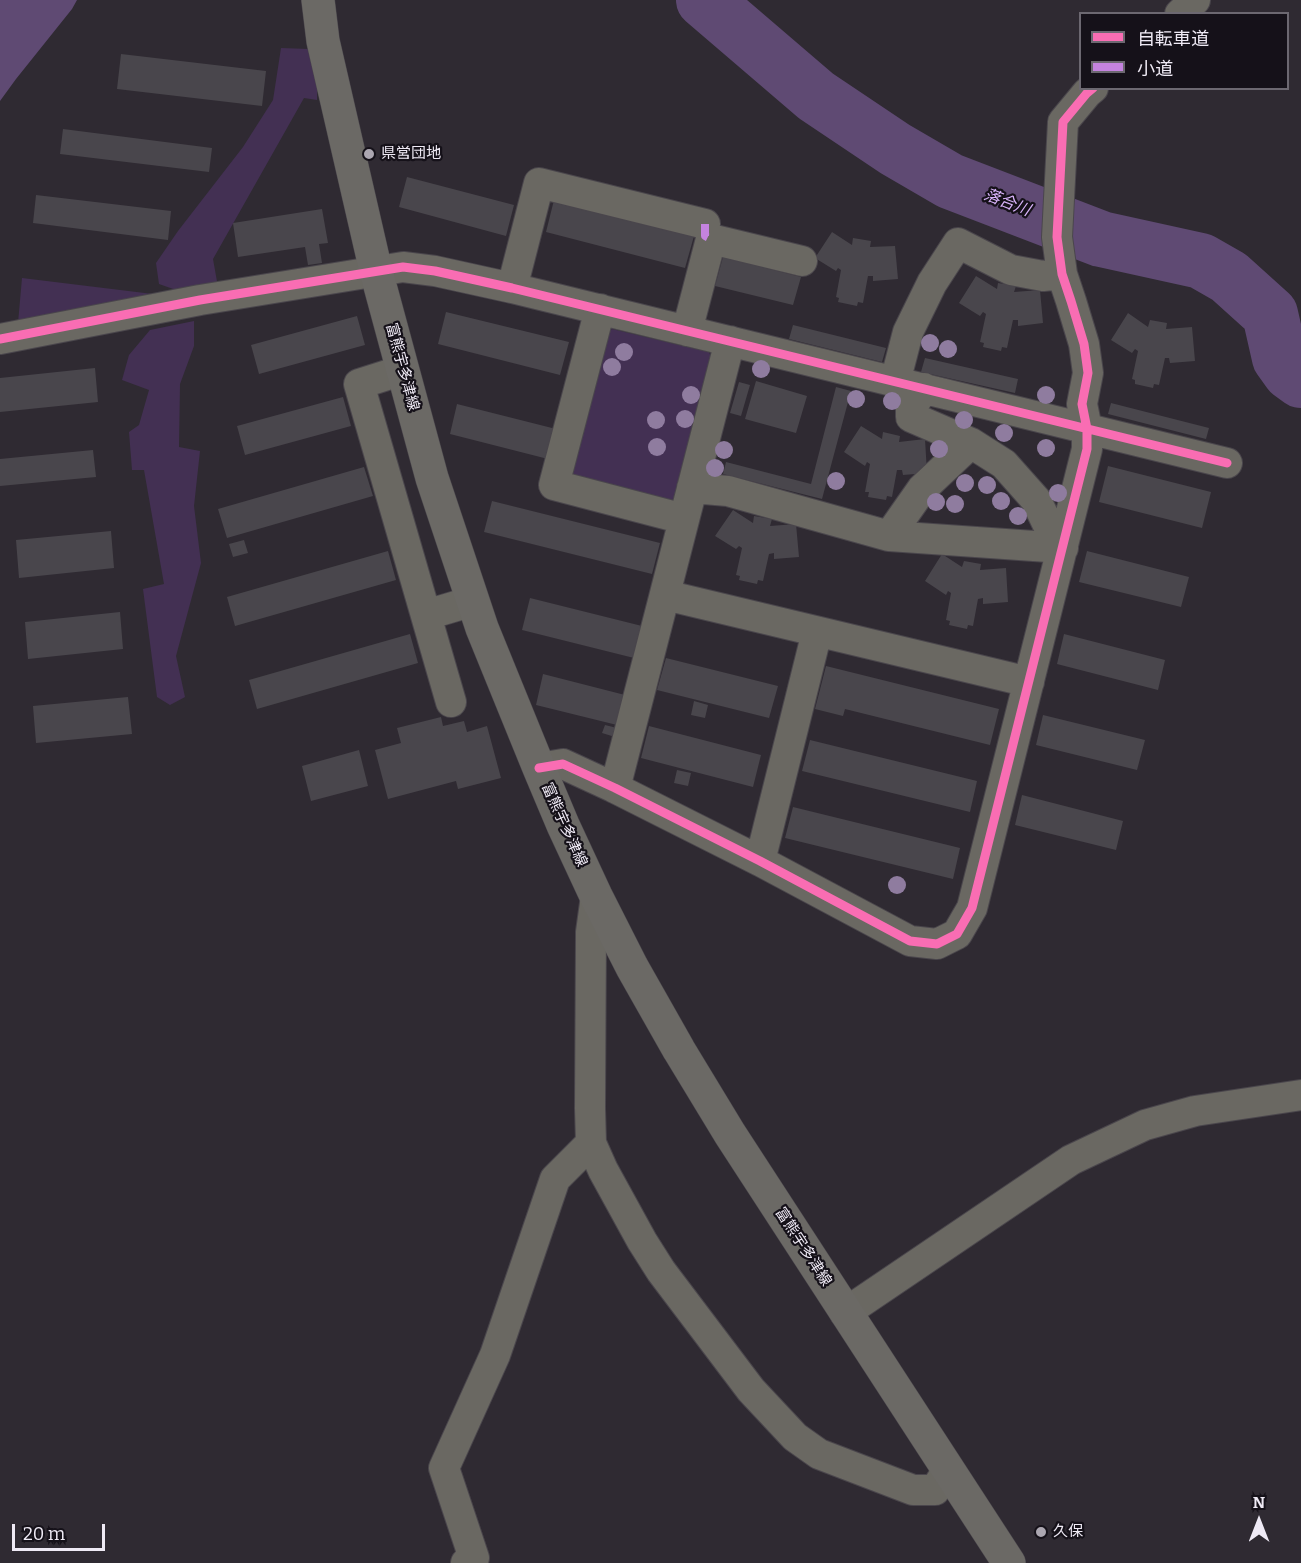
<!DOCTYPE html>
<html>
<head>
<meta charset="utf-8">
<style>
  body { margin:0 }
  #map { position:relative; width:1301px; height:1563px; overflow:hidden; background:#2f2a32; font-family:Bitter,"Noto Sans JP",serif }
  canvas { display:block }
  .legend { position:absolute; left:1079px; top:12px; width:210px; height:78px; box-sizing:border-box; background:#151119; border:2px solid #6c6871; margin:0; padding:8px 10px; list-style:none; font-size:18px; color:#efeaf5 }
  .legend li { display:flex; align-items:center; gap:12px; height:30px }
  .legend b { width:30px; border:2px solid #6c6871 }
  .north { position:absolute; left:1229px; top:1491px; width:60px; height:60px; -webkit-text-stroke:4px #151119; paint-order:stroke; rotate:0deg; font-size:16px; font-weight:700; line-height:24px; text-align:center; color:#efeaf5 }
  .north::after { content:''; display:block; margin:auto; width:21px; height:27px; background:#efeaf5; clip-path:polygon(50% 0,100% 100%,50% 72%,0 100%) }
  .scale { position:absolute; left:12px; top:1524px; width:93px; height:27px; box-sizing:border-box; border:3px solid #efeaf5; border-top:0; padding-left:8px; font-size:18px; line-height:21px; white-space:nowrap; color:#efeaf5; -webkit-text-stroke:4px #151119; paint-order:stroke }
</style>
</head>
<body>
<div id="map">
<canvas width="1301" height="1563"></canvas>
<ul class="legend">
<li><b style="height:8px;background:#f96db3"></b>自転車道</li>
<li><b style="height:8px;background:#c483df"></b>小道</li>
</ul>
<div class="north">N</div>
<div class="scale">20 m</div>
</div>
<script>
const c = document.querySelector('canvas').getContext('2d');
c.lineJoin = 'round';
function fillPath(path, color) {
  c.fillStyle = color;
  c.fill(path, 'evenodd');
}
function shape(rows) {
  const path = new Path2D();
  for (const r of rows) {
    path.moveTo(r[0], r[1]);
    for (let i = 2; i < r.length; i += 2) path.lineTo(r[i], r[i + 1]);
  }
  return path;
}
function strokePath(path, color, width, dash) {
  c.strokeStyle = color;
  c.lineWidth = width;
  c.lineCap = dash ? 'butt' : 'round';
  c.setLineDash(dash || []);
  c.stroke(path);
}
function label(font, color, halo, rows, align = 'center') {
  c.font = font + ' Bitter,"Noto Sans JP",serif';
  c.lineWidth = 4.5;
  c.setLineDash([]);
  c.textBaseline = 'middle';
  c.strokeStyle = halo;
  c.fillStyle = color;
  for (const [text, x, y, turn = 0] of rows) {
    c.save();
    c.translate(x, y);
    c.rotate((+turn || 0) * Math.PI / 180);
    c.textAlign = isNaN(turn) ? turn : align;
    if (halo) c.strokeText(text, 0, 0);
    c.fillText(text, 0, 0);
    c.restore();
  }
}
fillPath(shape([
  [281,48,309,49,317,85,317,100,304,98,213,259,218,287,176,290,159,284,156,263,178,231,243,147,273,100],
  [22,278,161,295,18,323],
  [194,321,194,346,180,384,179,447,200,451,194,506,201,563,176,656,185,697,170,705,157,697,143,589,164,584,144,470,132,470,129,432,139,425,149,390,122,380,129,355,150,330],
  [612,329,709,352,712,359,675,509,568,482,605,334]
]), '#433053');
fillPath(shape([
  [0,0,77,0,72,9,16,79,0,101]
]), '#5f4a73');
strokePath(shape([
  [704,0,816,96,895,149,950,181,1101,239,1201,261,1229,277,1270,314,1280,358,1290,372,1301,380]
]), '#5f4a73', 56);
fillPath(shape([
  [121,54,266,71,262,106,117,89],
  [63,129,212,148,209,172,60,154],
  [407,177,514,205,506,236,399,207],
  [36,195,171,211,168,240,33,223],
  [554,200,694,236,685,268,546,232],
  [322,209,328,243,319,244,322,263,308,265,305,247,238,257,233,223],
  [832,232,852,245,853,238,871,241,870,247,895,246,898,279,873,281,873,276,868,276,863,303,858,302,857,306,838,302,839,298,836,297,841,270,838,268,836,271,815,258],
  [723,257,801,277,793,305,715,286],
  [976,276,997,289,998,283,1016,286,1014,292,1040,290,1043,323,1018,326,1018,320,1013,320,1007,348,1002,347,1001,351,983,347,984,343,980,342,986,314,983,312,980,316,959,303],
  [446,312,569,342,560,375,438,344],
  [1128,313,1148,327,1150,320,1167,323,1166,329,1192,327,1195,361,1170,363,1169,358,1165,358,1159,385,1154,384,1153,388,1135,384,1135,380,1132,379,1138,351,1135,349,1132,353,1111,340],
  [357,316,365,345,259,374,251,345],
  [793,325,886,348,882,362,789,339],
  [925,358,1018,379,1015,393,921,372],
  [95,368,98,402,0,412,0,378],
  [756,381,807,396,796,433,745,419],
  [739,382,750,385,741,416,730,413],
  [836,387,851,391,822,499,723,474,726,462,811,484],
  [343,397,351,426,245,455,237,426],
  [1111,403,1209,428,1206,439,1108,414],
  [457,404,556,429,548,459,450,434],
  [861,426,882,439,883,432,900,436,899,442,925,439,927,473,903,475,902,470,897,470,892,497,887,496,886,500,868,497,869,492,865,492,870,464,867,462,865,466,844,452],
  [93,450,96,477,0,486,0,459],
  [1108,466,1211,492,1202,528,1099,502],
  [364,467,373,496,227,538,218,509],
  [492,501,660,543,652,574,484,532],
  [733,510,753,523,754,516,772,519,770,526,796,524,799,557,774,559,774,553,769,554,763,581,758,580,757,584,739,580,740,576,736,575,742,548,739,546,736,549,715,536],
  [111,531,114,568,19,578,16,540],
  [244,540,248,553,233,557,229,544],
  [388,551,396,580,235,626,227,597],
  [1087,551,1189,577,1181,607,1079,582],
  [942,554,962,567,964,561,981,564,980,570,1006,568,1008,602,983,604,983,598,978,599,973,626,968,625,967,629,949,625,950,621,946,620,951,593,948,591,946,595,925,581],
  [530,598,642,626,634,658,522,630],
  [120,612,123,649,28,659,25,622],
  [410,634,418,663,257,709,249,680],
  [1064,634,1165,660,1158,690,1057,664],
  [666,658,778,686,769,718,657,690],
  [826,666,999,709,990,745,845,709,843,716,815,709],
  [543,674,625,695,617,725,536,705],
  [128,697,132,734,36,743,33,706],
  [694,701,708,705,705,718,691,715],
  [1043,715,1145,740,1137,770,1036,745],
  [441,717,443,726,464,721,467,732,487,726,501,778,458,789,456,781,388,799,375,750,401,743,397,728],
  [605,725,617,728,615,737,602,733],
  [649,726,761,755,753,787,641,758],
  [810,740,977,781,970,812,802,771],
  [359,750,368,786,311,801,302,766],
  [677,770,691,773,688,786,674,783],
  [1022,795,1123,821,1116,850,1015,825],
  [793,807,960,848,953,879,785,838]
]), '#49464c');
const minor = shape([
  [1180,14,1195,0],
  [512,288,539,183,705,224],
  [600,309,554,485,684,519],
  [687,331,711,239,802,261],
  [0,339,200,300,403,267,435,271,512,288,1227,463],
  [403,370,359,384,451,702],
  [895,382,908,332,932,283,958,243,1011,270,1043,276,1062,274],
  [924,388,911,408,911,417,971,443,1004,464,1036,500,1047,523,1063,548],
  [692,488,728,491,889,536,1063,548],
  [889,536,922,489,971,443],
  [665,595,1029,682],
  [426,615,473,601],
  [539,768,563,764,615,788,760,861,910,941,937,944,957,934,972,908,1087,449,1087,429,1082,404,1088,373,1084,344,1071,301,1062,274,1057,237,1063,122,1087,93,1093,88],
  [615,788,730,341],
  [760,861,817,632],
  [596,896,591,932,590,1108,591,1143,603,1170,642,1241,661,1271,751,1390,795,1437,819,1454,913,1490,935,1490,948,1470],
  [845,1313,1071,1160,1145,1125,1195,1111,1301,1095],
  [466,1563,474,1558,444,1468,495,1355,555,1179,591,1143]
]);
const major = shape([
  [318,0,323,41,376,271,432,478,482,628,539,768,563,825,596,896,632,967,679,1050,730,1134,1009,1563]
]);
strokePath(minor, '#4a464c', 32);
strokePath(major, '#4a464c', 34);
strokePath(minor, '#6a6862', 30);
strokePath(major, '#6b6965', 33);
strokePath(shape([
  [705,224,705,236,711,239]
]), '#c483df', 8, [15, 8]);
strokePath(shape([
  [0,339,200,300,403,267,435,271,512,288,1227,463],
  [539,768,563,764,615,788,760,861,910,941,937,944,957,934,972,908,1087,449,1087,429,1082,404,1088,373,1084,344,1071,301,1062,274,1057,237,1063,122,1087,93,1093,88]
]), '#f96db3', 9);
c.fillStyle = '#8f7c9f';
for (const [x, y] of [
  [930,343],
  [948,349],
  [624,352],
  [612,367],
  [761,369],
  [691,395],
  [1046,395],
  [856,399],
  [892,401],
  [685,419],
  [656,420],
  [964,420],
  [1004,433],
  [657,447],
  [1046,448],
  [939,449],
  [724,450],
  [715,468],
  [836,481],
  [965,483],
  [987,485],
  [1058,493],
  [1001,501],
  [936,502],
  [955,504],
  [1018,516],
  [897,885]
]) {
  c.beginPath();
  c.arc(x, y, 9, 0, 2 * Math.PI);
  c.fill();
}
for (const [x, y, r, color] of [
  [369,154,6,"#aca7b1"],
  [1041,1532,6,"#aca7b1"]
]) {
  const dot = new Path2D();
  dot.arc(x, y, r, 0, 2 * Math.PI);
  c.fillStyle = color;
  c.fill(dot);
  strokePath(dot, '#151119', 2);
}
label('15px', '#efeaf5', '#151119', [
  ["県営団地",381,154],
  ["久保",1053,1532]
], 'left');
label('15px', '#efeaf5', '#151119', [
  ["富熊宇多津線",402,367,75],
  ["富熊宇多津線",564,825,66],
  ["富熊宇多津線",803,1247,57]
]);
label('italic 16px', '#d8b3fa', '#151119', [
  ["落合川",1007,203,21]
]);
</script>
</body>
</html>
